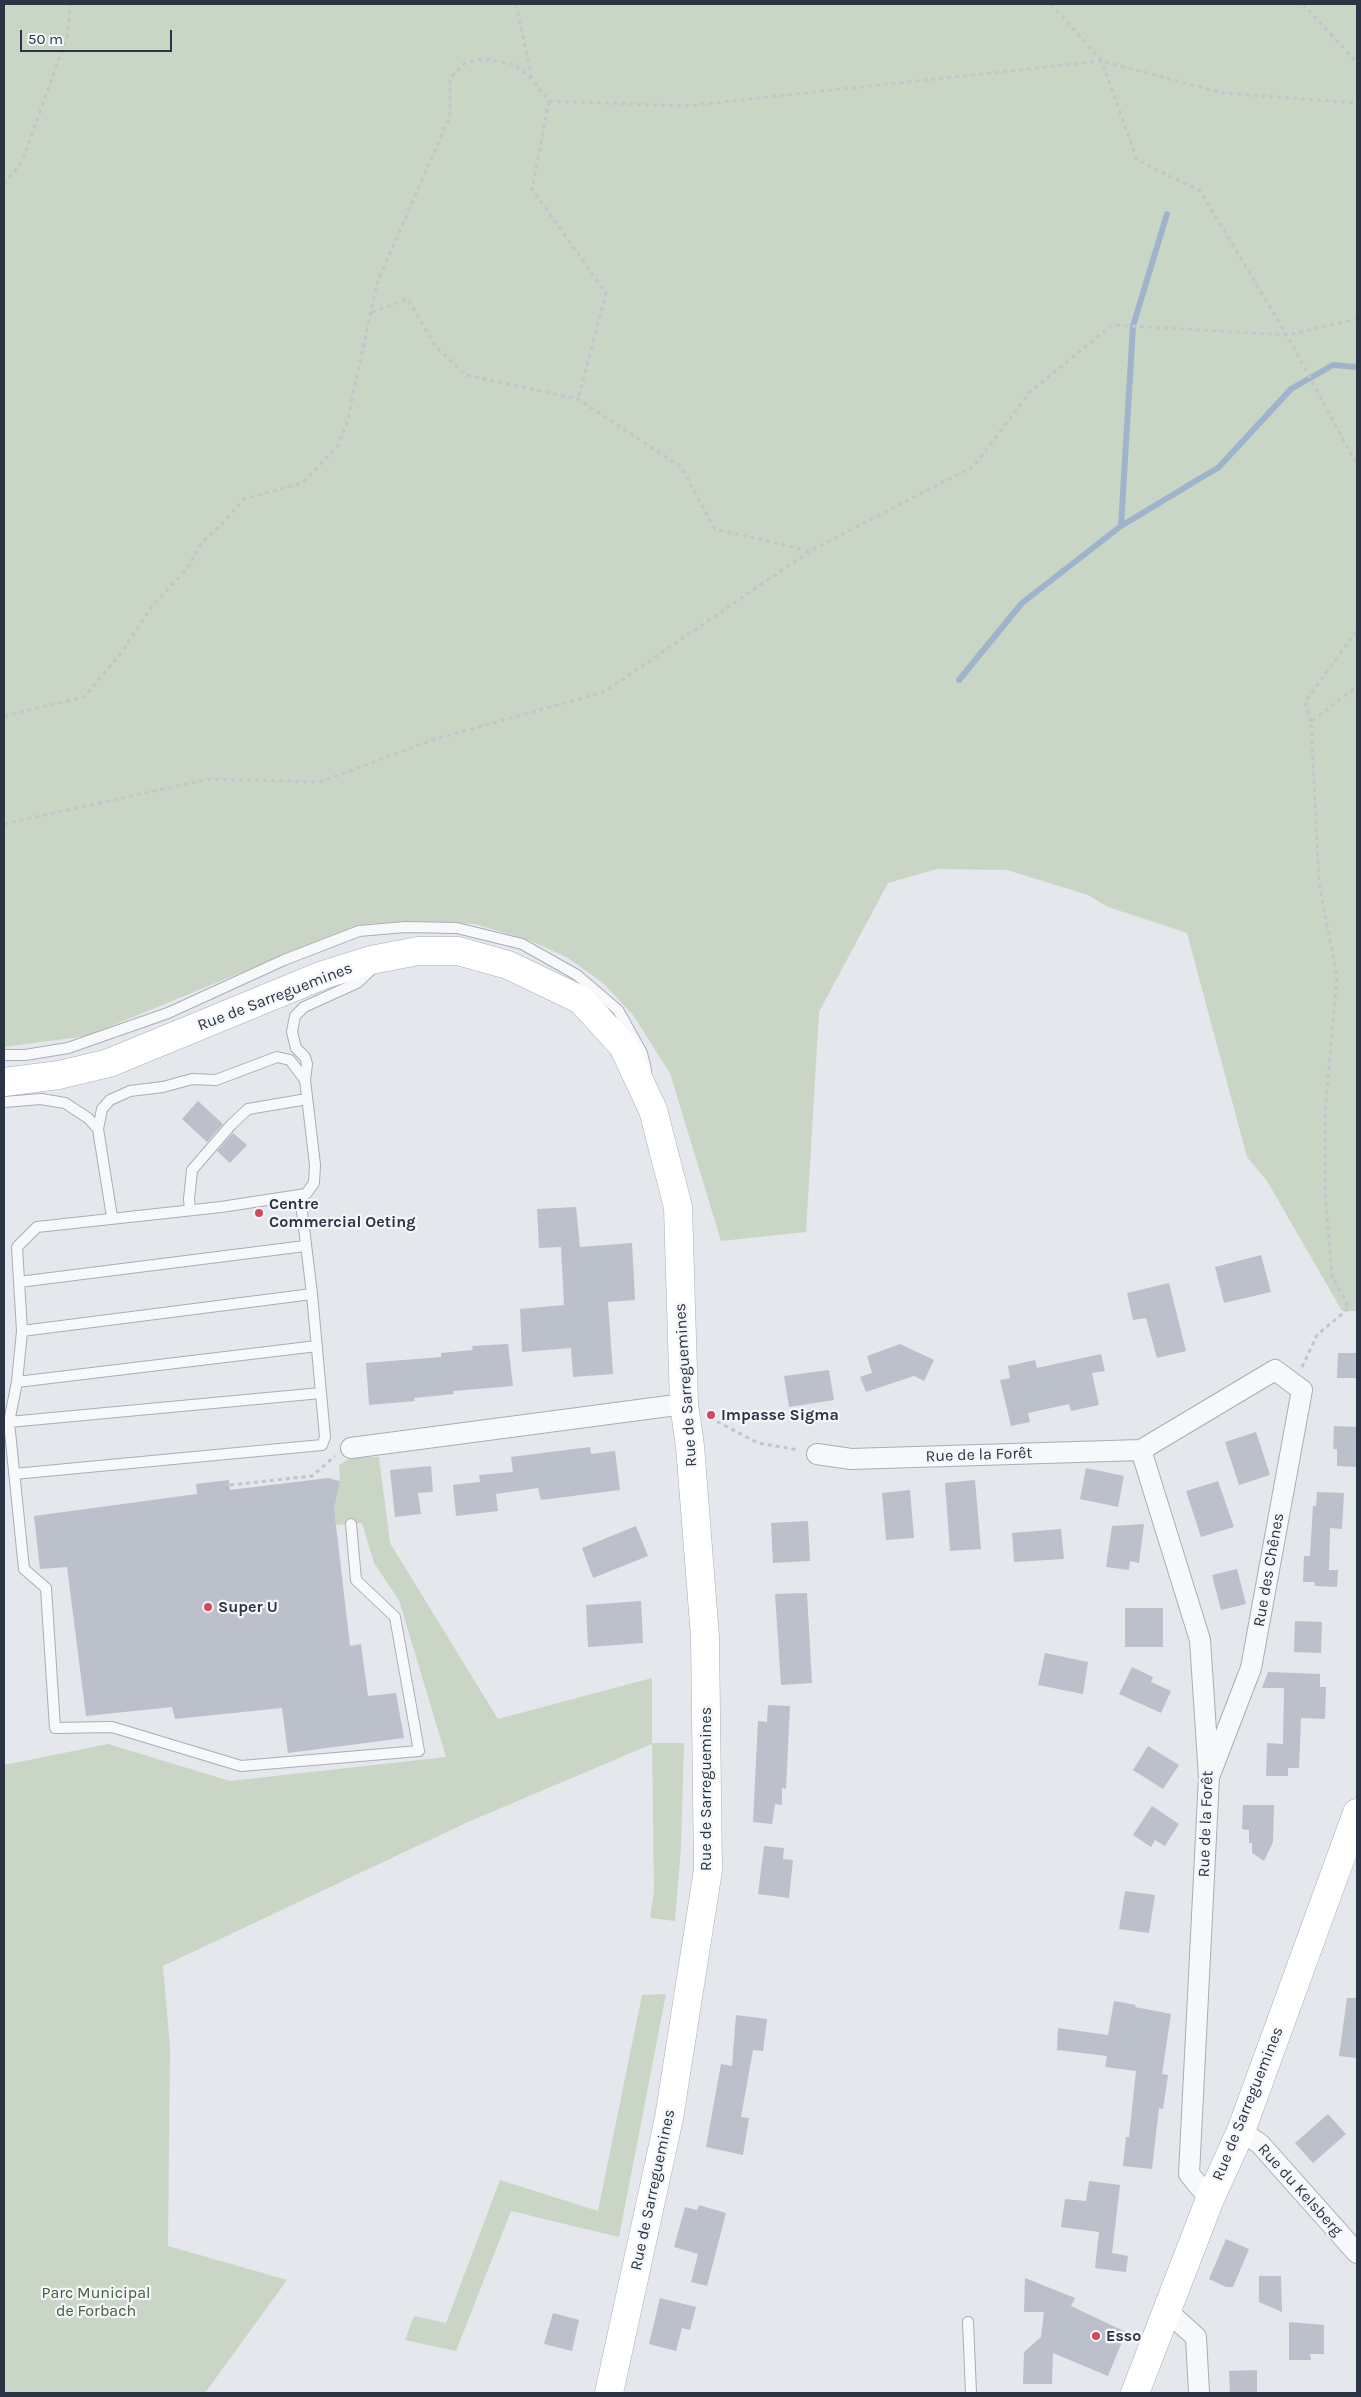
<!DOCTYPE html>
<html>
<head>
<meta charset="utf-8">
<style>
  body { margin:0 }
  #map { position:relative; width:1361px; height:2397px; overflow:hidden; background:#e4e7ec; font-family:Karla,sans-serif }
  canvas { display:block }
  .frame { position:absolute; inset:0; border:5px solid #2b3445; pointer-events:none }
  .scale { position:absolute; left:20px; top:30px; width:152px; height:22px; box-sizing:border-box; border:2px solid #2b3445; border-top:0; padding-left:6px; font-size:15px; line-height:18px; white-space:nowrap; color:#2b3445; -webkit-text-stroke:4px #f4f6f9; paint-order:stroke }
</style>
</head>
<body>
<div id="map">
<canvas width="1361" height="2397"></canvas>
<div class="frame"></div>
<div class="scale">50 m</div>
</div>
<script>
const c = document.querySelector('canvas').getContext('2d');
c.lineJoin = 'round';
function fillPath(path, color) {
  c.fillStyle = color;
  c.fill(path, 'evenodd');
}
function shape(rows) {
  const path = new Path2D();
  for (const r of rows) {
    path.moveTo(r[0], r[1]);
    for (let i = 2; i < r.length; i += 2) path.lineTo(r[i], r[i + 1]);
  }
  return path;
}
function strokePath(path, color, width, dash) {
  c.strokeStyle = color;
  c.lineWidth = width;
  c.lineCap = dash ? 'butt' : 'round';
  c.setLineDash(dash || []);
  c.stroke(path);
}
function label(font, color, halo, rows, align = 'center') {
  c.font = font + ' Karla,sans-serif';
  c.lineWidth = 4.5;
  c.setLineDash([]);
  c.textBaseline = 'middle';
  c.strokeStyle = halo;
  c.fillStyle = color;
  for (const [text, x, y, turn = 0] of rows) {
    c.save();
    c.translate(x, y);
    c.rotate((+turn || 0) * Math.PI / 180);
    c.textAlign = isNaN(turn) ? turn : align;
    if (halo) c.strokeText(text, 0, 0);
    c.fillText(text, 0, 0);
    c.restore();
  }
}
fillPath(shape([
  [4,4,1357,4,1357,1311,1342,1311,1267,1181,1247,1157,1187,933,1108,907,1088,895,1007,870,937,869,888,883,819,1012,806,1232,721,1241,670,1073,633,1015,603,983,568,958,531,941,475,924,414,921,365,924,330,936,87,1036,4,1047],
  [352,1457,379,1457,390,1543,498,1719,652,1678,652,1743,684,1743,681,1846,675,1921,650,1918,654,1891,652,1744,468,1822,163,1966,170,2048,168,2246,287,2280,205,2393,4,2393,4,1765,108,1744,230,1781,446,1757,399,1600,374,1563,362,1523,336,1525,333,1502,340,1481,339,1465],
  [666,1994,619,2237,511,2211,456,2351,405,2340,414,2316,446,2323,500,2180,598,2211,642,1995]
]), '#c9d6c5');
strokePath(shape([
  [1121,526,1219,467,1291,389,1333,365,1357,367],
  [959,680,1022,603,1121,526,1133,326,1167,214]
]), '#9fb4cc', 6);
fillPath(shape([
  [198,1101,223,1124,207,1142,182,1119],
  [233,1133,247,1145,230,1163,217,1151],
  [576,1207,580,1247,632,1243,635,1300,608,1302,613,1374,573,1377,571,1348,522,1352,520,1309,564,1305,561,1247,539,1248,537,1209],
  [1261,1255,1271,1292,1224,1303,1215,1267],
  [1169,1283,1186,1351,1157,1358,1146,1318,1133,1320,1127,1293],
  [508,1344,513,1386,453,1391,454,1394,414,1398,415,1401,369,1405,366,1363,441,1357,441,1353,473,1350,472,1346],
  [900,1344,934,1360,924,1381,914,1376,866,1392,860,1377,872,1373,867,1356],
  [1338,1353,1357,1353,1357,1378,1337,1378],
  [1101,1354,1105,1371,1092,1373,1099,1405,1071,1411,1069,1404,1028,1413,1030,1422,1011,1426,1000,1380,1010,1378,1008,1366,1035,1360,1037,1368],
  [829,1370,834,1400,789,1407,784,1376],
  [1334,1426,1357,1427,1357,1467,1337,1466,1337,1449,1333,1449],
  [1256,1432,1270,1475,1239,1485,1225,1442],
  [590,1447,591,1454,615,1451,620,1490,541,1500,538,1488,496,1494,498,1511,456,1516,453,1485,480,1482,479,1475,513,1472,511,1457],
  [431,1466,433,1492,418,1493,421,1514,395,1517,390,1470],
  [1086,1468,1124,1476,1118,1507,1080,1499],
  [328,1478,340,1481,334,1508,350,1646,361,1644,368,1696,396,1693,404,1738,288,1753,282,1708,175,1719,172,1707,86,1716,67,1567,40,1569,34,1516,197,1494,196,1484,229,1480,230,1490],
  [975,1480,981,1549,950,1551,945,1483],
  [1218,1481,1234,1527,1201,1537,1186,1491],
  [910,1490,914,1538,886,1540,882,1493],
  [1317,1492,1344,1493,1342,1529,1330,1528,1329,1570,1338,1570,1337,1587,1315,1586,1314,1582,1303,1582,1304,1556,1310,1556,1313,1506,1316,1506],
  [808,1521,810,1561,773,1563,771,1523],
  [1144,1524,1139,1563,1130,1561,1129,1570,1106,1567,1112,1526],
  [636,1526,648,1556,593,1578,582,1548],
  [1061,1529,1064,1559,1014,1562,1012,1533],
  [1237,1569,1246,1604,1221,1610,1212,1575],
  [807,1593,812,1683,781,1685,775,1594],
  [641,1601,643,1643,588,1647,586,1605],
  [1125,1608,1163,1608,1163,1647,1125,1647],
  [1295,1621,1322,1622,1321,1653,1294,1652],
  [1045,1653,1088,1662,1083,1694,1038,1685],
  [1132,1667,1153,1677,1151,1682,1171,1691,1161,1713,1119,1694],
  [1268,1672,1320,1674,1320,1687,1326,1687,1325,1719,1301,1718,1299,1768,1288,1768,1288,1776,1266,1776,1267,1743,1283,1744,1284,1688,1262,1688],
  [768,1705,790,1706,786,1789,782,1788,782,1805,775,1804,772,1824,753,1822,758,1721,767,1722],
  [1148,1746,1179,1765,1163,1789,1133,1770],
  [1243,1805,1274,1805,1273,1842,1264,1861,1252,1853,1252,1843,1249,1843,1249,1830,1242,1829],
  [1152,1806,1179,1824,1165,1846,1155,1840,1151,1847,1133,1835],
  [764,1846,784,1848,783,1859,793,1860,789,1898,758,1894],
  [1125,1891,1155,1895,1149,1933,1119,1929],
  [1347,1998,1357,1998,1357,2058,1339,2056],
  [1114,2001,1136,2005,1135,2007,1171,2014,1162,2074,1168,2075,1163,2109,1159,2108,1152,2169,1123,2166,1126,2137,1129,2137,1136,2071,1105,2067,1107,2056,1057,2050,1058,2028,1108,2035],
  [736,2015,767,2019,763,2051,753,2050,741,2117,749,2118,743,2155,706,2147,721,2064,732,2066],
  [1328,2114,1346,2134,1313,2163,1295,2143],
  [1089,2181,1120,2185,1112,2253,1128,2256,1126,2272,1095,2268,1099,2232,1061,2227,1065,2199,1086,2201],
  [699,2205,726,2213,707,2286,691,2282,698,2254,674,2247,685,2207,697,2210],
  [1226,2239,1249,2249,1233,2287,1226,2287,1209,2279],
  [1259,2276,1281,2276,1282,2312,1259,2302],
  [1025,2278,1075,2298,1071,2306,1126,2332,1108,2376,1053,2353,1052,2384,1023,2384,1024,2352,1041,2337,1044,2312,1024,2312],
  [660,2298,696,2307,690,2330,682,2328,676,2351,649,2344],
  [553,2313,579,2320,572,2351,544,2344],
  [1289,2322,1324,2325,1324,2354,1310,2354,1311,2360,1289,2360],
  [1257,2370,1257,2393,1230,2393,1229,2371]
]), '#bbc0ca');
const service = shape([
  [4,1055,25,1055,68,1048,168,1013,284,960,359,931,405,927,457,928,522,944,577,975,618,1010,642,1053,646,1070],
  [4,1102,41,1099,65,1103,88,1118,98,1129,112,1217],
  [98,1129,102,1109,110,1100,130,1091,163,1087,192,1079,216,1080,277,1057,290,1060,305,1080],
  [190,1210,189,1199,192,1170,231,1125,248,1109,307,1099],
  [19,1282,305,1246],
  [22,1331,312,1294],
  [17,1382,317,1346],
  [9,1422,321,1393],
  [14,1474,322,1445,325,1437,312,1294,300,1195],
  [351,1524,356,1580,395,1617,419,1751,241,1766,112,1727,55,1728,46,1588,24,1569,9,1422,17,1382,22,1331,17,1247,37,1227,221,1207,306,1194,314,1183,315,1165,305,1080,307,1064,305,1057,296,1048,292,1032,295,1016,304,1007,357,983,373,968],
  [968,2322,971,2393]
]);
const minor = shape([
  [351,1448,684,1404],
  [1141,1450,1200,1640,1209,1777,1189,2174,1210,2199],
  [817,1454,851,1459,1141,1450,1275,1370,1302,1390,1251,1668,1209,1777],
  [1241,2131,1260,2144,1357,2253],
  [1167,2311,1196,2337,1199,2393]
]);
const secondary = shape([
  [4,1082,59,1075,109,1063,323,975,371,960,418,951,458,951,508,965,581,1000,623,1046,653,1110,678,1207,684,1404,690,1446,705,1637,708,1870,669,2118,609,2393],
  [1135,2393,1210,2199,1241,2131,1357,1813]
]);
strokePath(service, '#a9aeb7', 12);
strokePath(minor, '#a9aeb7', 22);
strokePath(secondary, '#a9aeb7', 29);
strokePath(shape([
  [516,4,532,79],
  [1051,4,1102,61,1223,93,1357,103],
  [1303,4,1357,63],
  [549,101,532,189,606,293,578,399],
  [4,184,22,162,68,34,70,4],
  [372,312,408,299,435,346,466,375,578,399,681,467,715,529,810,551],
  [4,716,84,697,122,652,152,606,187,569,202,542,222,524,244,499,302,483,337,447,347,422,377,283,450,116,450,78,465,63,484,59,514,64,532,79,549,101,685,106,1102,61,1137,160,1200,191,1287,335,1357,465],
  [1311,722,1305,702,1357,630],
  [4,824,209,779,320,782,432,740,604,692,810,551,974,466,1030,392,1112,325,1287,335,1357,319],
  [1302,1367,1317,1335,1349,1308,1332,1276,1325,1192,1325,1112,1337,977,1319,883,1311,722,1357,686],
  [710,1418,758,1443,799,1450],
  [230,1485,312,1476,335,1456]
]), '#c2c5cb', 3, [4, 4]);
strokePath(service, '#f7f8fa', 10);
strokePath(minor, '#f7f8fa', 20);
strokePath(secondary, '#fff', 28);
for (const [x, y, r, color] of [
  [259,1213,5,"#d1495b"],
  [711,1415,5,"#d1495b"],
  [208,1607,5,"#d1495b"],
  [1096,2336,5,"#d1495b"]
]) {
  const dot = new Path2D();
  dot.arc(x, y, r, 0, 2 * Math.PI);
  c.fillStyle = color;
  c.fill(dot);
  strokePath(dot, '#f4f6f9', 2);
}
label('16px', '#2b3445', '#f4f6f9', [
  ["Rue de Sarreguemines",275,997,-21],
  ["Rue de Sarreguemines",686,1385,-94],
  ["Rue de la Forêt",979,1455,-2],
  ["Rue des Chênes",1269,1570,-80],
  ["Rue de Sarreguemines",706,1789,-90],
  ["Rue de la Forêt",1206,1824,-88],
  ["Rue de Sarreguemines",1248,2104,-68],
  ["Rue de Sarreguemines",653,2190,-78],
  ["Rue du Kelsberg",1300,2190,48]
]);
label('bold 16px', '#2b3445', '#f4f6f9', [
  ["Centre",269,1204],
  ["Commercial Oeting",269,1222],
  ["Impasse Sigma",721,1415],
  ["Super U",218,1607],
  ["Esso",1106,2336]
], 'left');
label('16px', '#3f6138', '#f4f6f9', [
  ["Parc Municipal",96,2293],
  ["de Forbach",96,2311]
]);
</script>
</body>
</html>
